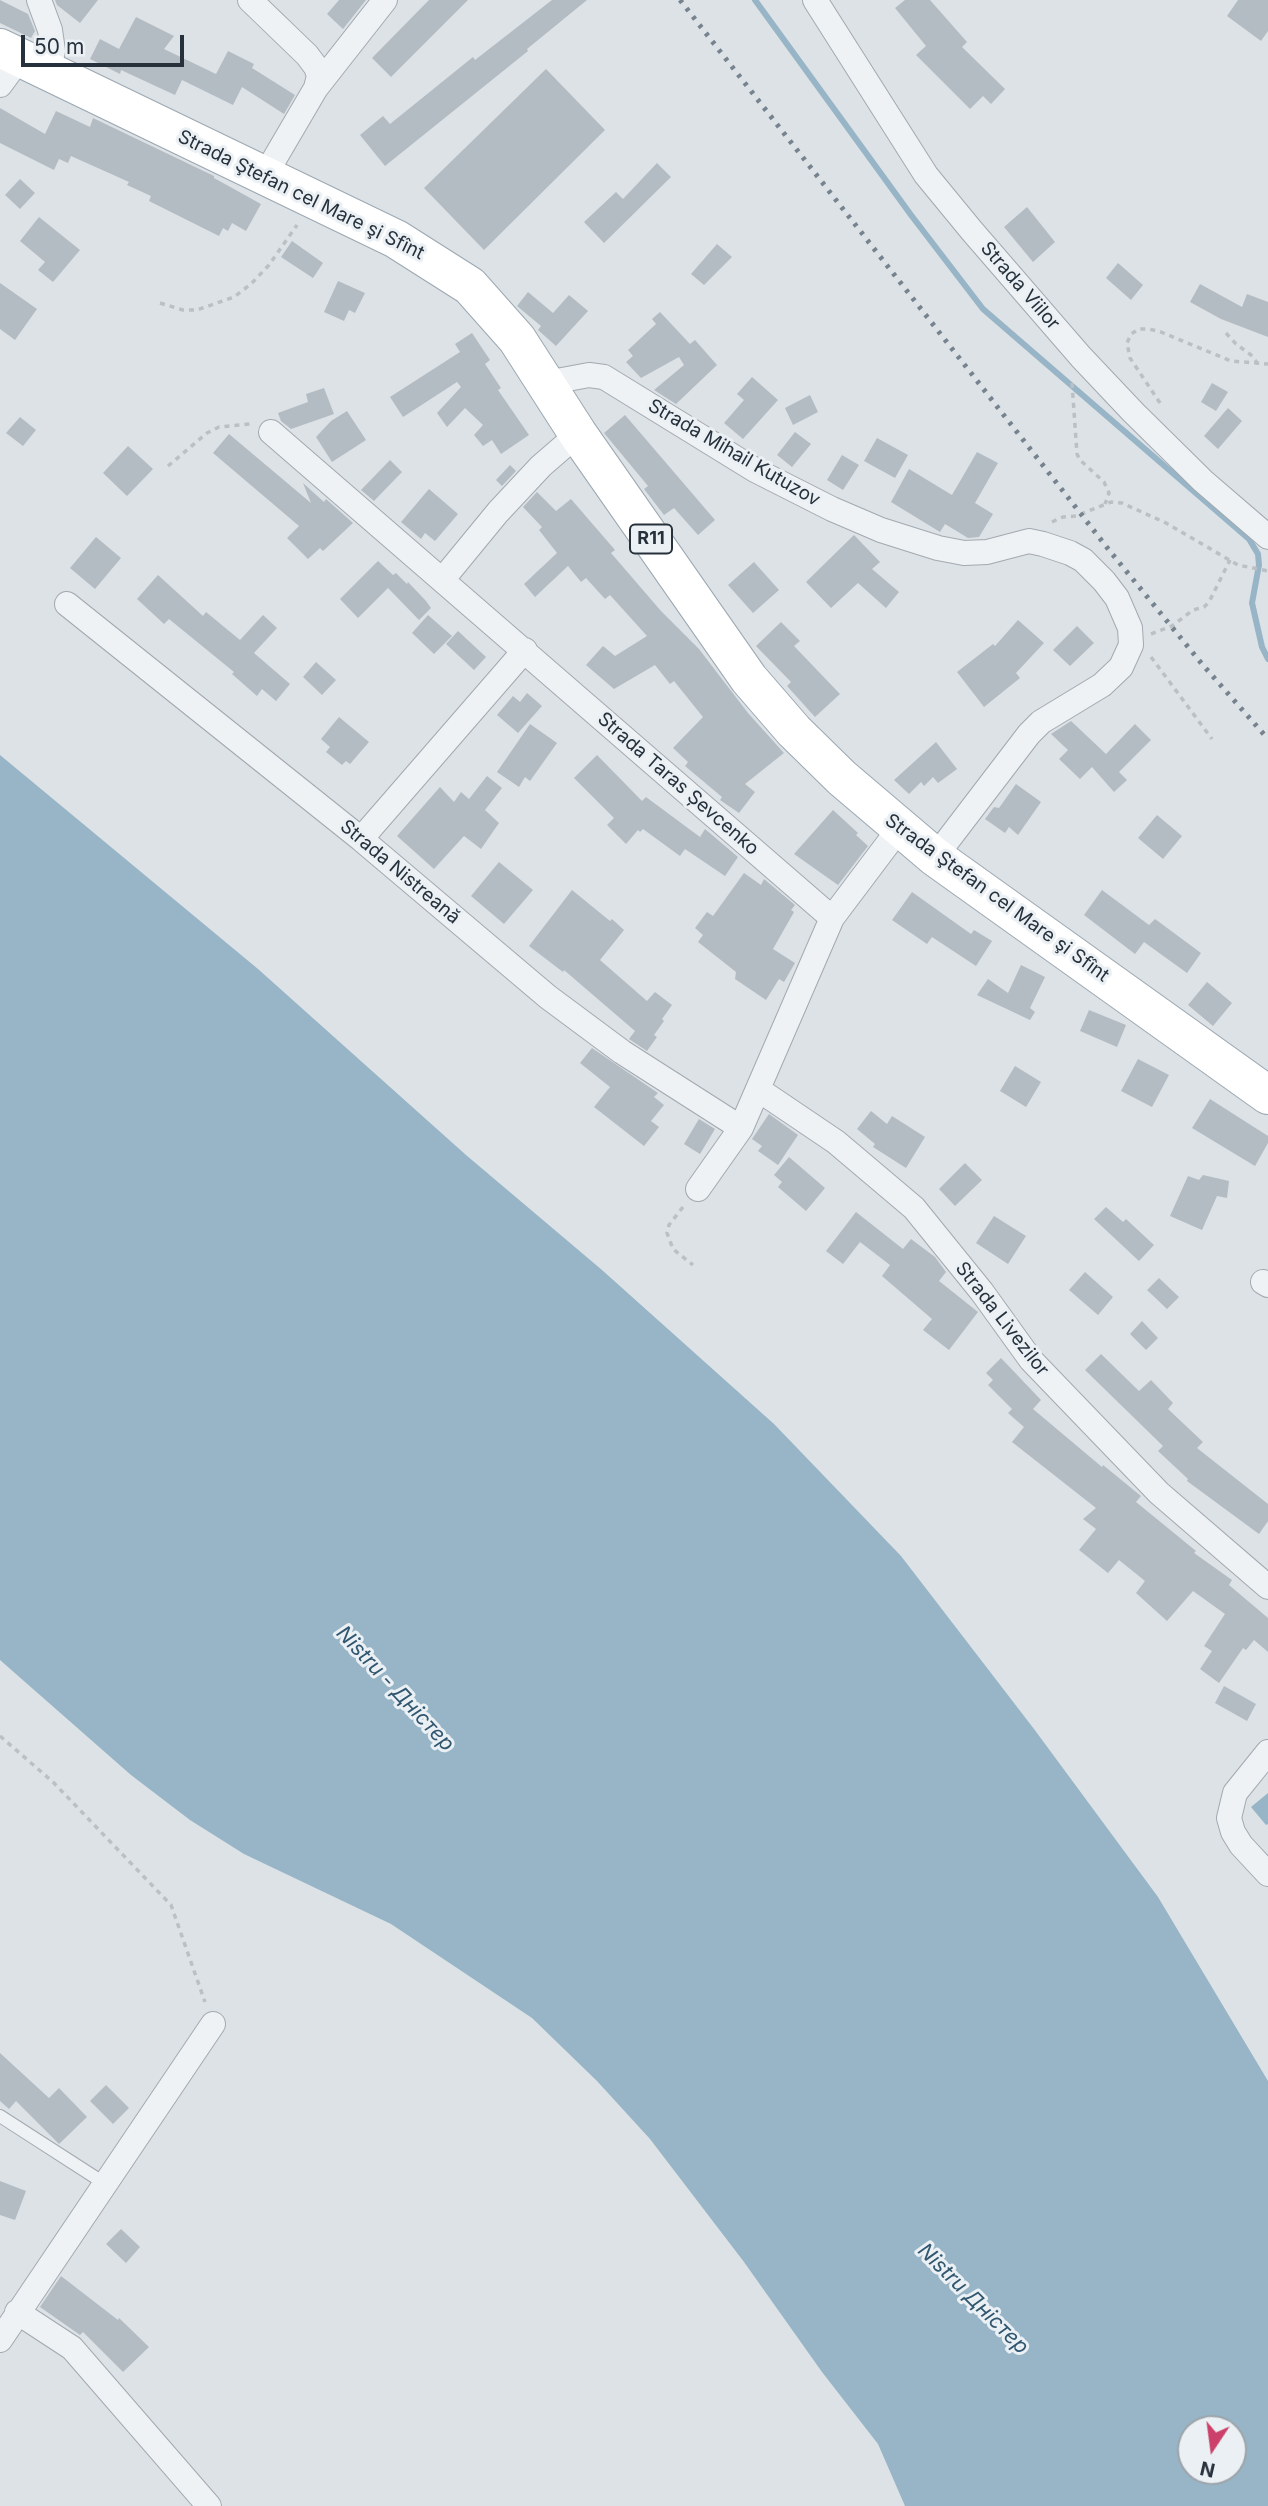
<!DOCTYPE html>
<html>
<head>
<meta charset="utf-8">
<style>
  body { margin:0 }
  #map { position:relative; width:1268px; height:2506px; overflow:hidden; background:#dce2e6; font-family:Inter,sans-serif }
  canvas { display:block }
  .north { position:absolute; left:1177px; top:2415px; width:70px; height:70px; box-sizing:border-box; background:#ebf0f4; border:2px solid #9ca4aa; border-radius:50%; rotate:193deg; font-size:19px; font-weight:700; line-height:28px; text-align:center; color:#26313c }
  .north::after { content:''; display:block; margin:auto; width:24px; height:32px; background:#cb4169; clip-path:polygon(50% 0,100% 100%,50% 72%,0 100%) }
  .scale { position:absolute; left:21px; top:35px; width:163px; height:32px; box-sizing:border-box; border:4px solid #26313c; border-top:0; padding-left:9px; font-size:21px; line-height:24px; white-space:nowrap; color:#26313c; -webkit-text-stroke:5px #ebf0f4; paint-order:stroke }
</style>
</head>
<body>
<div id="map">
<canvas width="1268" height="2506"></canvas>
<div class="north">N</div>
<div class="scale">50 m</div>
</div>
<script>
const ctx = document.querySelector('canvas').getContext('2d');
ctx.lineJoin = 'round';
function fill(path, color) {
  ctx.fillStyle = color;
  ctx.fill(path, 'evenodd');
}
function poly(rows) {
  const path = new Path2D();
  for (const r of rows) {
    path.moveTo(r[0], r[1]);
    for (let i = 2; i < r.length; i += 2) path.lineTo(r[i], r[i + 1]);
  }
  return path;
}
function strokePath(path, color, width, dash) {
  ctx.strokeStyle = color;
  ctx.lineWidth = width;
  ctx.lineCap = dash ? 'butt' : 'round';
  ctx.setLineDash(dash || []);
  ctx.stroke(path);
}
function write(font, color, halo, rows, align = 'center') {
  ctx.font = font + ' Inter,sans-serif';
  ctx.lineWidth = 6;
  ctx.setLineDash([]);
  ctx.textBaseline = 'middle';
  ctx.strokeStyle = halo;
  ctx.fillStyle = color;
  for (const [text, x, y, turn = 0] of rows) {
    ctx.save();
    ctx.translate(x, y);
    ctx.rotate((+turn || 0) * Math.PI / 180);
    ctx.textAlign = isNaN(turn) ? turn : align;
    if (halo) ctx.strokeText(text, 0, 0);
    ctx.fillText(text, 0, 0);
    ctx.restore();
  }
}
fill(poly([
  [0,755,258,969,466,1155,602,1270,774,1424,901,1556,1034,1729,1158,1897,1268,2081,1268,2506,905,2506,878,2444,822,2372,744,2262,650,2139,597,2081,532,2018,391,1924,244,1854,190,1820,131,1775,0,1660],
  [1233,2429,1233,2471,1191,2471,1191,2429],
  [1268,1793,1268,1824,1266,1825,1251,1807]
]), '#97b5c6');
strokePath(poly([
  [755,0,911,215,983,309,1249,539,1258,554,1259,565,1252,603,1262,647,1268,659]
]), '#97b5c6', 6);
fill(poly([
  [0,0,28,14,35,31,31,38,0,23],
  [55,0,98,0,80,23,57,5],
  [339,0,366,0,343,29,327,14],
  [429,0,468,0,391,77,372,58],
  [552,0,587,0,527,49,528,51,385,166,360,135,383,116,390,124,473,57,475,60],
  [905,0,930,0,967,42,962,47,1005,89,991,104,983,96,970,109,916,55,926,46,895,8],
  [1238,0,1268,0,1268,31,1261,41,1227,16],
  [136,17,174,36,164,49,216,74,228,51,254,64,252,68,295,95,284,114,242,87,233,105,182,80,175,95,121,70,120,74,90,59,100,39,119,49],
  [546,69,605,130,484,250,424,188],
  [0,108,45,134,56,111,90,127,93,118,214,176,214,178,261,204,246,231,232,223,228,231,223,228,219,236,149,201,151,196,127,185,129,182,71,156,68,163,59,159,54,170,0,143],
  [657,163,671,177,604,243,584,222,616,192,623,199],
  [20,179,35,193,20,209,5,195],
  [1027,207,1055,242,1033,262,1004,227],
  [39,217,80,250,53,282,38,270,45,262,20,241],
  [292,241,323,263,313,278,281,257],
  [717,244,732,257,704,285,691,274],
  [1118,263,1143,285,1131,300,1106,278],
  [338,281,365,293,355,313,349,310,344,321,324,312],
  [0,283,37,309,15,340,0,329],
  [1200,284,1242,307,1247,294,1268,302,1268,337,1221,319,1190,302],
  [528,292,553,313,569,295,588,311,556,346,538,330,541,326,517,306],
  [660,312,690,344,695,340,717,365,676,404,654,390,684,365,679,357,641,378,626,362,633,356,628,350,656,324,652,319],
  [472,333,490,360,485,364,501,388,498,390,529,435,501,454,492,440,483,446,474,435,483,425,465,408,447,427,437,413,461,387,457,382,403,417,390,397,460,352,455,344],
  [752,377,778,400,743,439,724,423,744,400,737,394],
  [1212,383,1228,392,1216,411,1201,402],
  [324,388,334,414,291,429,281,421,278,413,308,402,306,394],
  [810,395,818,412,793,425,785,408],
  [1228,408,1242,421,1218,449,1204,436],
  [347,411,366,440,332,462,316,437,331,421],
  [625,415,715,520,698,535,674,508,664,515,644,489,648,486,604,433],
  [20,417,36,430,23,446,6,433],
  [795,432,811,444,792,467,777,455],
  [229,434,311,503,303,483,324,502,326,499,353,523,323,551,320,548,308,559,287,538,299,526,213,453],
  [877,438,908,455,895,478,864,461],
  [128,446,153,469,127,496,103,473],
  [977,452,998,463,975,503,993,514,979,537,968,538,945,524,940,532,891,502,909,469,952,495],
  [842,455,859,465,843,490,827,480],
  [390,460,402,472,374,501,361,490],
  [510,465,516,471,502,486,496,480],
  [429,489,458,514,435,541,425,533,421,539,401,522],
  [537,492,556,511,571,499,615,550,611,553,661,611,699,649,748,713,784,753,745,784,755,792,739,813,720,800,722,797,685,766,688,762,673,748,703,717,674,681,670,684,655,665,614,689,586,665,603,646,615,656,647,636,610,595,605,599,586,578,581,582,568,566,535,597,524,584,557,553,539,530,542,527,523,507],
  [854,535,880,562,872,569,899,592,886,608,858,583,831,608,806,582],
  [96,537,121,558,95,589,70,568],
  [378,561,393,575,396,573,407,584,408,582,426,601,431,608,419,620,388,588,358,618,340,599],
  [754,562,779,590,753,613,728,585],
  [158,575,203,616,206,612,240,640,263,615,277,628,254,653,290,684,276,701,262,689,257,696,232,674,234,672,169,619,164,624,137,599],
  [428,615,452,636,434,654,412,633],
  [1018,620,1044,643,1016,673,1020,678,984,707,957,672,993,644,995,646],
  [781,622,800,641,794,646,840,694,815,717,787,686,791,682,756,646],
  [1077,626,1094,643,1070,666,1053,650],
  [458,631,486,657,474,670,446,644],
  [316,662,336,680,322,695,303,677],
  [527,693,542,706,518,733,497,715,513,696,520,702],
  [339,717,369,742,350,764,346,761,342,765,326,752,330,747,321,739],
  [1071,721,1106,754,1135,724,1151,740,1119,772,1127,780,1114,792,1092,767,1080,779,1059,759,1068,750,1051,734],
  [530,724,557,743,530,781,525,777,519,787,497,772],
  [936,742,957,769,938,783,933,777,924,786,921,782,909,794,894,780],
  [597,755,642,801,646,797,700,837,705,829,738,857,725,876,685,849,680,856,643,829,640,832,638,830,626,844,607,825,614,818,574,778],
  [487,776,502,788,485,810,499,823,481,849,464,836,434,869,397,836,440,787,454,802,461,792,469,799],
  [1016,784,1041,802,1018,835,1009,827,1005,833,985,819,994,807,999,808],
  [833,810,858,833,856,835,868,846,838,885,794,854],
  [1157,815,1182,836,1163,859,1138,838],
  [499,862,533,890,504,924,471,896],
  [744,873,761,885,764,879,795,905,791,910,794,912,773,949,795,963,784,982,779,979,766,1000,735,979,736,972,698,942,703,935,695,928,707,912,713,916],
  [572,890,610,921,612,919,624,930,600,960,647,1001,655,992,672,1005,662,1019,664,1021,654,1035,657,1037,647,1051,629,1039,635,1031,564,970,563,972,529,946],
  [1102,890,1149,925,1155,919,1201,953,1187,973,1144,942,1135,954,1084,915],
  [912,892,971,934,974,930,992,941,976,966,932,937,927,944,892,920],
  [1021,965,1045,977,1030,1008,1035,1012,1030,1020,977,995,988,979,1008,993],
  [1207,982,1232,1003,1213,1026,1188,1005],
  [1089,1010,1126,1025,1117,1047,1080,1031],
  [592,1048,658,1093,654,1097,664,1105,651,1121,659,1127,644,1146,594,1107,610,1087,580,1063],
  [1138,1059,1169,1075,1152,1107,1121,1091],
  [1015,1066,1041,1082,1026,1107,1000,1091],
  [1210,1099,1268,1136,1268,1143,1255,1166,1192,1128],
  [871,1111,887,1124,892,1116,925,1137,906,1168,873,1147,875,1144,857,1129],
  [769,1114,798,1135,778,1165,758,1151,762,1146,752,1139],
  [699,1119,715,1129,700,1154,684,1144],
  [789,1157,825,1188,806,1211,778,1187,782,1182,774,1175],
  [965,1163,982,1180,955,1206,939,1189],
  [1203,1175,1229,1181,1227,1198,1217,1196,1202,1230,1170,1216,1188,1176,1199,1180],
  [1106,1207,1123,1222,1126,1219,1154,1245,1139,1261,1094,1219],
  [856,1212,903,1249,911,1239,935,1257,946,1272,939,1281,978,1312,949,1350,923,1330,932,1319,882,1276,890,1265,860,1242,843,1264,826,1251],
  [994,1216,1026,1236,1008,1264,976,1243],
  [1085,1272,1113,1297,1098,1315,1069,1290],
  [1159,1278,1179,1297,1167,1309,1147,1290],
  [1142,1321,1158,1338,1146,1350,1130,1334],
  [1101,1354,1139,1391,1151,1380,1173,1403,1168,1409,1203,1442,1197,1448,1268,1504,1268,1521,1259,1534,1187,1481,1188,1479,1158,1451,1163,1446,1085,1370],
  [1001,1358,1041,1400,1033,1409,1102,1467,1103,1465,1141,1496,1136,1502,1196,1551,1194,1553,1232,1580,1229,1585,1268,1618,1268,1652,1254,1640,1246,1650,1243,1648,1219,1683,1200,1669,1212,1651,1204,1646,1225,1614,1193,1591,1167,1621,1136,1593,1145,1581,1119,1560,1108,1573,1079,1550,1096,1529,1083,1519,1096,1508,1012,1442,1024,1427,1008,1413,1012,1409,988,1385,993,1380,986,1373],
  [1224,1686,1256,1704,1247,1721,1215,1703],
  [0,2053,49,2098,59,2088,87,2117,59,2144,16,2101,9,2109,0,2101],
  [106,2085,129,2108,113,2124,90,2101],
  [0,2181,26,2191,15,2220,0,2215],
  [121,2229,140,2247,126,2263,106,2244],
  [61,2276,118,2320,119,2318,149,2347,123,2372,83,2332,80,2335,40,2307]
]), '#b4bcc3');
const service = poly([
  [0,2116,104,2183]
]);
const minor = poly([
  [39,0,50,30,53,51,48,72],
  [250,0,307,55,316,67,319,76,316,88,265,175],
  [815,0,926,175,972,231,1081,357,1133,412,1203,481,1268,537],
  [0,85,20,58],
  [316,88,385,0],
  [546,383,589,375,604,377,755,470,832,509,881,530,938,548,964,553,987,552,1029,541,1043,544,1070,553,1083,560,1104,581,1117,598,1130,628,1131,645,1121,667,1102,685,1041,722,1029,734,935,857],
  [271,432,832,918],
  [443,579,498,512,541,466,578,434],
  [67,604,361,839,548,997,622,1052,741,1128],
  [361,839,525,650],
  [759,1090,836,1142,914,1208,982,1292,1031,1360,1159,1493,1268,1587],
  [698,1189,741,1128,832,918,899,829],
  [1263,1282,1268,1285],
  [1268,1752,1235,1793,1229,1818,1233,1832,1241,1845,1268,1874],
  [17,2312,72,2348,209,2506],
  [0,2340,213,2024]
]);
const primary = poly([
  [0,48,396,239,470,286,517,339,578,434,749,679,794,731,842,778,935,857,1268,1095]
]);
strokePath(service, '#a2a9b0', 14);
strokePath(minor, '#a2a9b0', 26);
strokePath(primary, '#9ca8b2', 40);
strokePath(poly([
  [160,303,183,310,197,310,234,297,251,284,269,265,297,225],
  [1226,333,1236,344,1251,355,1258,364],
  [1072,383,1077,454,1080,460,1104,482,1109,493,1105,504],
  [1160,403,1130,358,1127,343,1131,334,1139,329,1149,329,1161,332,1231,361,1268,364],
  [168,466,207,433,219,427,250,424],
  [1052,522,1063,517,1076,516,1111,502,1122,503,1166,523,1238,565,1268,571],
  [1151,634,1172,626,1193,610,1204,607,1209,602,1230,560],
  [1151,657,1212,739],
  [683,1207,669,1225,667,1233,673,1249,693,1265],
  [0,1736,53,1782,171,1905,205,2002]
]), '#bbc0c5', 3.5, [5, 5]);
strokePath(service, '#eff2f5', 12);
strokePath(minor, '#eff2f5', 24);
strokePath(primary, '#fff', 38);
strokePath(poly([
  [680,0,1109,550,1202,664,1268,739]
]), '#76838f', 5, [3.5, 7]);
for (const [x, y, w] of [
  [651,539,42]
]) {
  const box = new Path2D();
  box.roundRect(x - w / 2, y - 14.5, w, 29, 5);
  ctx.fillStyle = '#ebf0f4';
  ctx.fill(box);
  strokePath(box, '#26313c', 2);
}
write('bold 18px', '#26313c', null, [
  ["R11",651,539]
]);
write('19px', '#26313c', '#ebf0f4', [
  ["Strada Ştefan cel Mare şi Sfînt",301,195,26],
  ["Strada Viilor",1020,286,49],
  ["Strada Mihail Kutuzov",734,453,30],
  ["Strada Taras Șevcenko",678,784,41],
  ["Strada Nistreană",400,872,40],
  ["Strada Ştefan cel Mare şi Sfînt",997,898,36],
  ["Strada Livezilor",1002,1319,52]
]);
write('italic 21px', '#31566f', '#ebf0f4', [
  ["Nistru - Дністер",395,1689,47],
  ["Nistru Дністер",973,2299,45]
]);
</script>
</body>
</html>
